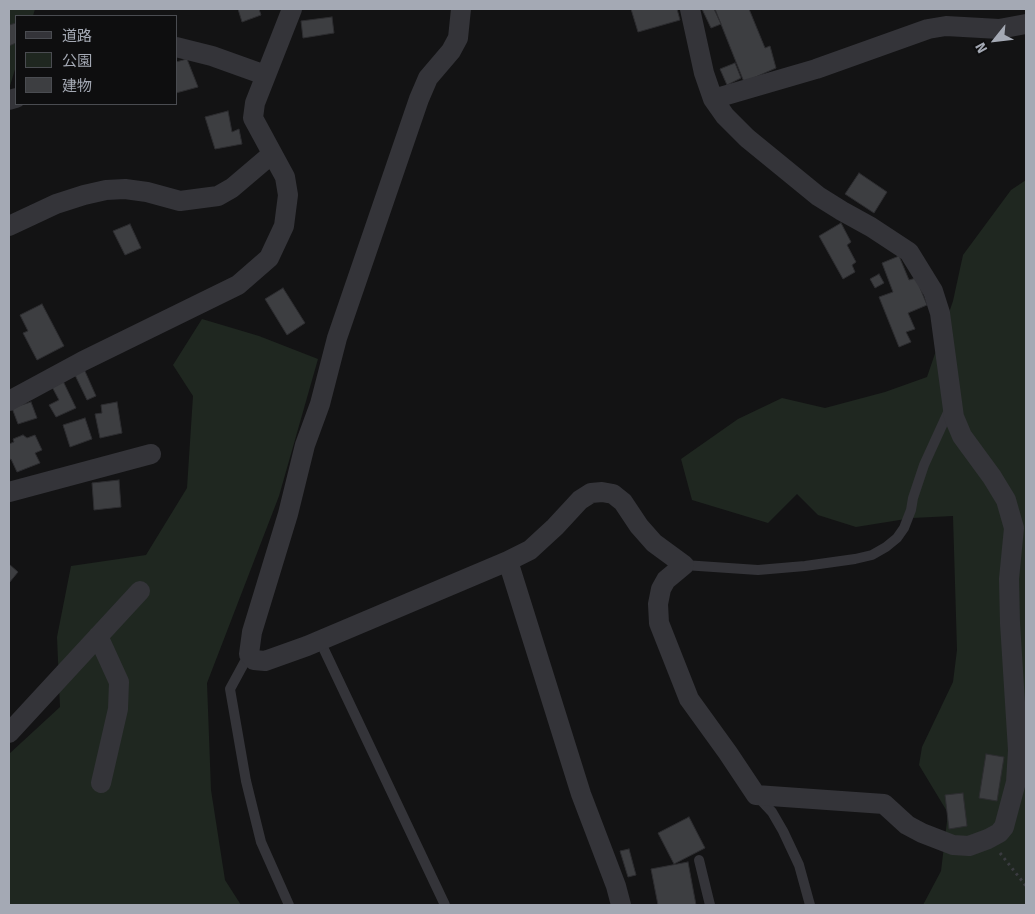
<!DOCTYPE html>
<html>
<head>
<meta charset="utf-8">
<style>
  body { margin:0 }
  #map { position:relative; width:1035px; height:914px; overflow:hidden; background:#131314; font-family:"Fira Sans","Noto Sans JP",sans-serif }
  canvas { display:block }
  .frame { position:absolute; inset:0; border:10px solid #a4a9b4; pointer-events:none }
  .legend { position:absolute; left:15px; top:15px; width:162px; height:90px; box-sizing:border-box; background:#0e0e0f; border:1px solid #4a4c51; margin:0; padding:6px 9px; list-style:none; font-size:15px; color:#a4a9b4 }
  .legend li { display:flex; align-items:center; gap:10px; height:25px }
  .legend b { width:25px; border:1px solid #4a4c51 }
  .north { position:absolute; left:970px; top:15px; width:50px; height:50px; -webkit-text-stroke:4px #0e0e0f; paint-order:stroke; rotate:241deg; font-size:14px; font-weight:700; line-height:20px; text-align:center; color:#a4a9b4 }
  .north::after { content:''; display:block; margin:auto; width:18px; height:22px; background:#a4a9b4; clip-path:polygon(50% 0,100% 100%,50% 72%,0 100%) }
</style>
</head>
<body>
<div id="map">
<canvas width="1035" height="914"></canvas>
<div class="frame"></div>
<ul class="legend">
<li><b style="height:6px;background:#343439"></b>道路</li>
<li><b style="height:14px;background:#1f2720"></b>公園</li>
<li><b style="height:14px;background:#3d3e41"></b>建物</li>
</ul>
<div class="north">N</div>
</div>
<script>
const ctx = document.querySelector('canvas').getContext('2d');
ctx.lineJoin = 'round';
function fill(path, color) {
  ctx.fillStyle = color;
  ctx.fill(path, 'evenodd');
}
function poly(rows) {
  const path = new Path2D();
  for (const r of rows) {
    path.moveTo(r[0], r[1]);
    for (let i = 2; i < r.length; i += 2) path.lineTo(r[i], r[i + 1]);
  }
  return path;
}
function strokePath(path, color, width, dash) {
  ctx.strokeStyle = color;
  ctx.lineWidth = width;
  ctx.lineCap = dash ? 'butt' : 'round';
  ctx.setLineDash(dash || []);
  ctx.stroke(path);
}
fill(poly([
  [9,9,35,9,33,16,16,16,16,66,9,89],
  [1026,180,1026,905,923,905,941,871,948,813,919,765,922,747,953,682,957,650,953,516,912,518,856,527,818,515,797,494,768,523,692,500,681,459,738,419,782,398,825,408,885,392,927,377,953,301,963,255,1011,190],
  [202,319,259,336,318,359,279,496,207,683,211,790,225,880,241,905,9,905,9,754,60,707,57,637,71,566,146,555,187,488,193,396,173,365]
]), '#1f2720');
const building = poly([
  [238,9,259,9,261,15,242,22,238,9],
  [631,9,677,9,680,20,638,32,631,9],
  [702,9,714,9,721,24,711,28,702,9],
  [715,9,749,9,765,48,770,46,776,68,744,82,715,9],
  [332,17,334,33,303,38,301,21,332,17],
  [16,23,16,43,9,46,9,25,16,23],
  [187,59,198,87,176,93,176,62,187,59],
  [735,63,741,78,727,85,720,69,735,63],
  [228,111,232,132,239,129,242,144,215,149,205,117,228,111],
  [859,173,887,192,874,213,845,194,859,173],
  [841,223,851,242,847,245,856,262,852,265,855,272,843,279,819,236,841,223],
  [130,224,141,248,125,255,113,231,130,224],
  [899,256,909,280,916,278,927,305,908,313,915,329,906,332,911,342,899,347,879,297,893,292,882,263,899,256],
  [879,274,884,283,875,288,870,279,879,274],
  [283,288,305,323,287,335,265,299,283,288],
  [42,304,64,346,37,360,23,333,28,331,20,315,42,304],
  [84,369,96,396,87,400,74,373,84,369],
  [62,379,76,408,56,417,49,405,59,400,51,385,62,379],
  [31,402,37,418,18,424,12,408,31,402],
  [117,402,122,433,100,438,95,414,102,413,101,405,117,402],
  [85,418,92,439,70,447,63,425,85,418],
  [23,435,27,438,35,435,42,450,35,453,40,463,17,472,11,459,9,460,9,444,14,442,13,439,23,435],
  [119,480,121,507,94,510,92,483,119,480],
  [9,564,18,572,9,583,9,564],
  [986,754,1004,757,997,801,979,798,986,754],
  [963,793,967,826,949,829,945,795,963,793],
  [689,817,705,848,674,864,658,833,689,817],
  [629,849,636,875,628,877,620,851,629,849],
  [688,862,696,905,658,905,651,869,688,862]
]);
fill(building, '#3d3e41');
strokePath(building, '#2d2d30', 1);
strokePath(poly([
  [1000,853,1026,886]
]), '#3a3b40', 3, [2.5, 4]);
strokePath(poly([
  [684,565,758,570,805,566,855,559,872,555,886,547,897,538,904,528,911,510,913,498,924,465,950,408],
  [320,641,445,905],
  [249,654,230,689,246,781,261,842,289,905],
  [757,796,772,812,783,831,799,865,810,905],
  [699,860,710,905]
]), '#343439', 10);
strokePath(poly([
  [461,9,458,38,451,51,428,78,419,99,337,338,320,404,305,445,288,514,252,632,249,654,254,660,265,661,307,646,508,561,530,550,555,527,580,500,591,493,602,492,613,494,623,502,639,526,654,543,684,565,666,580,661,589,658,604,659,623,689,699,728,753,756,795,884,804,907,825,922,833,953,845,969,846,988,839,999,833,1004,827,1016,782,1018,750,1010,623,1009,579,1014,528,1006,500,992,477,962,436,954,417,940,313,933,291,909,252,871,227,842,211,818,196,747,138,725,116,713,99,704,73,690,9],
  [176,47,212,56,265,75],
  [713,99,816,69,928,29,946,26,999,29,1026,24],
  [9,100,16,98],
  [9,226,56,204,84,195,106,190,125,189,147,192,180,201,218,196,232,188,272,154],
  [9,401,83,361,238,285,269,258,284,226,288,195,285,177,253,118,255,103,292,9],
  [9,492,151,454],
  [508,561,581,794,616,886,621,905],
  [98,636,119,682,118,709,101,783],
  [9,733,140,591]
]), '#343439', 20);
</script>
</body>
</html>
